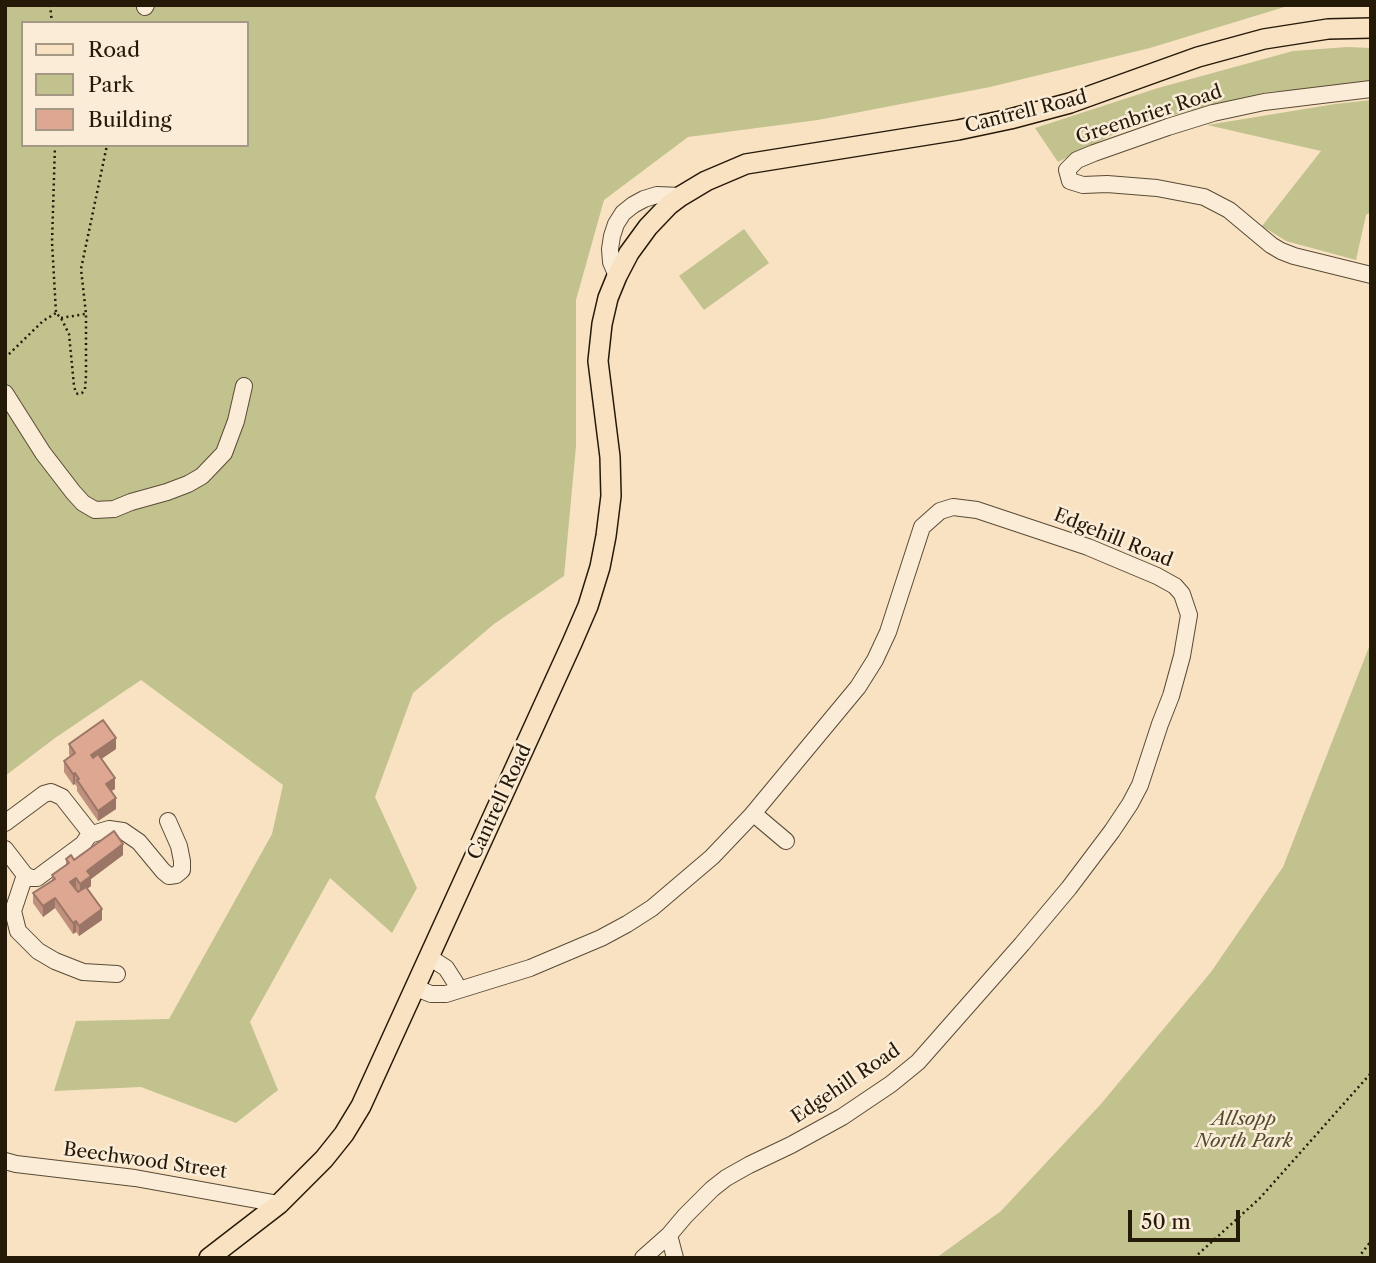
<!DOCTYPE html>
<html>
<head>
<meta charset="utf-8">
<style>
  body { margin:0 }
  #map { position:relative; width:1376px; height:1263px; overflow:hidden; background:#f8e2c2; font-family:"Libre Caslon Text",serif }
  canvas { display:block }
  .frame { position:absolute; inset:0; border:7px solid #251908; pointer-events:none }
  .legend { position:absolute; left:21px; top:21px; width:228px; height:126px; box-sizing:border-box; background:#faecd7; border:2px solid #a59884; margin:0; padding:9px 12px; list-style:none; font-size:21px; color:#251908 }
  .legend li { display:flex; align-items:center; gap:14px; height:35px }
  .legend b { width:35px; border:2px solid #a59884 }
  .scale { position:absolute; left:1128px; top:1210px; width:112px; height:32px; box-sizing:border-box; border:4px solid #251908; border-top:0; padding-left:9px; font-size:21px; line-height:24px; white-space:nowrap; color:#251908; -webkit-text-stroke:5px #faecd7; paint-order:stroke }
</style>
</head>
<body>
<div id="map">
<canvas width="1376" height="1263"></canvas>
<div class="frame"></div>
<ul class="legend">
<li><b style="height:9px;background:#f8e2c2"></b>Road</li>
<li><b style="height:19px;background:#c2c28f"></b>Park</li>
<li><b style="height:19px;background:#dda791"></b>Building</li>
</ul>
<div class="scale">50 m</div>
</div>
<script>
const ctx = document.querySelector('canvas').getContext('2d');
ctx.lineJoin = 'round';
function fill(path, color) {
  ctx.fillStyle = color;
  ctx.fill(path, 'evenodd');
}
function poly(rows) {
  const path = new Path2D();
  for (const r of rows) {
    path.moveTo(r[0], r[1]);
    for (let i = 2; i < r.length; i += 2) path.lineTo(r[i], r[i + 1]);
  }
  return path;
}
function strokePath(path, color, width, dash) {
  ctx.strokeStyle = color;
  ctx.lineWidth = width;
  ctx.lineCap = dash ? 'butt' : 'round';
  ctx.setLineDash(dash || []);
  ctx.stroke(path);
}
function write(font, color, halo, rows, align = 'center') {
  ctx.font = font + ' "Libre Caslon Text",serif';
  ctx.lineWidth = 5;
  ctx.setLineDash([]);
  ctx.textBaseline = 'middle';
  ctx.strokeStyle = halo;
  ctx.fillStyle = color;
  for (const [text, x, y, turn = 0] of rows) {
    ctx.save();
    ctx.translate(x, y);
    ctx.rotate((+turn || 0) * Math.PI / 180);
    ctx.textAlign = isNaN(turn) ? turn : align;
    if (halo) ctx.strokeText(text, 0, 0);
    ctx.fillText(text, 0, 0);
    ctx.restore();
  }
}
fill(poly([
  [5,5,1291,5,1150,48,990,87,818,120,688,137,604,200,576,300,576,446,564,576,494,624,413,693,375,797,417,888,392,933,330,878,250,1022,278,1090,236,1123,141,1087,54,1091,76,1021,169,1019,272,834,283,785,141,680,55,738,5,776],
  [23,23,247,23,247,145,23,145],
  [1347,47,1371,48,1371,84,1267,92,1130,126,1058,162,1035,128,1158,88,1293,51],
  [1371,100,1371,212,1366,215,1356,260,1286,241,1262,226,1321,151,1207,125,1335,104],
  [744,229,769,263,704,310,679,276],
  [1371,642,1371,1258,936,1258,1001,1211,1100,1105,1211,972,1283,867]
]), '#c2c28f');
const minor = poly([
  [145,7,146,5],
  [1371,89,1264,102,1213,113,1168,127,1094,153,1077,160,1067,170,1070,181,1083,185,1107,184,1157,188,1204,197,1229,210,1271,245,1281,251,1294,256,1371,275],
  [617,276,611,262,610,249,612,236,616,224,623,213,633,205,644,199,657,195,681,196],
  [5,393,43,453,73,492,83,503,95,510,114,509,131,502,167,492,188,484,202,476,224,453,236,421,244,386],
  [754,814,786,841],
  [5,823,44,794,51,792,62,797,88,830,89,835,83,844,37,878,31,878,25,875,5,849],
  [89,835,109,829,123,831,139,842,163,871,169,876,176,875,182,870,182,861,179,846,168,821],
  [25,875,13,911,18,931,38,951,55,961,83,972,117,974],
  [429,957,446,968,455,982,457,990],
  [416,988,431,994,446,994,530,968,601,938,627,924,652,908,712,857,751,816,858,687,875,660,888,632,922,527,940,511,953,507,977,510,1088,547,1157,576,1175,586,1182,594,1189,615,1182,656,1171,696,1160,724,1140,785,1130,804,1112,831,1069,888,1022,944,918,1062,891,1084,842,1117,791,1145,749,1165,726,1178,712,1189,685,1216,669,1235,675,1258],
  [5,1161,16,1164,135,1178,279,1204],
  [643,1258,669,1235]
]);
const major = poly([
  [209,1258,279,1204,324,1159,344,1134,361,1106,572,643,588,606,600,567,606,536,611,496,610,457,598,361,602,324,608,298,617,276,629,253,648,227,669,205,681,196,706,181,746,164,958,130,1010,119,1070,103,1198,57,1264,39,1328,29,1371,28]
]);
strokePath(minor, '#5a4b36', 18);
strokePath(major, '#251908', 22);
strokePath(poly([
  [50,5,52,23],
  [55,145,52,242,56,313,61,318,69,334,74,386,76,393,78,394,82,393,85,389,86,376,86,314,81,269,107,145],
  [61,318,85,314],
  [5,358,43,321,56,313],
  [1194,1258,1260,1198,1371,1073],
  [1358,1258,1371,1241]
]), '#251908', 2.5, [2, 3.5]);
strokePath(minor, '#faecd7', 16);
strokePath(major, '#f8e2c2', 19);
fill(poly([
  [69,744,116,749,101,759,115,789,111,791,116,809,98,821,77,791,77,787,75,784,73,785,64,772,64,761,70,756,69,754],
  [123,855,91,879,91,886,87,889,102,920,79,936,76,932,73,934,55,908,43,917,33,903,33,893,52,880,52,875,66,865,66,859,74,860]
]), '#be907d');
fill(poly([
  [116,738,116,749,91,766,91,755],
  [75,773,75,784,73,785,73,774],
  [115,778,115,789,106,794,106,784],
  [116,798,116,809,98,821,98,811],
  [123,844,123,855,91,879,91,886,80,894,80,884,87,871],
  [76,878,76,888,70,882],
  [55,898,55,908,43,917,43,906],
  [102,909,102,920,79,936,79,926],
  [76,921,76,932,73,934,73,923]
]), '#9b7566');
const building = poly([
  [103,720,116,738,91,755,93,758,98,754,115,778,106,784,116,798,98,811,77,780,79,779,75,773,73,774,64,761,75,753,69,744,103,720],
  [114,831,123,844,87,871,91,876,80,884,76,878,70,882,78,892,86,887,102,909,79,926,76,921,73,923,55,898,43,906,33,893,55,879,52,875,69,863,66,859,71,855,74,860,114,831]
]);
fill(building, '#dda791');
strokePath(building, '#9b7566', 2);
write('19px', '#251908', '#faecd7', [
  ["Cantrell Road",1026,112,-14],
  ["Greenbrier Road",1149,115,-18],
  ["Edgehill Road",1113,538,22],
  ["Cantrell Road",500,802,-65],
  ["Edgehill Road",846,1084,-34],
  ["Beechwood Street",145,1161,8]
]);
write('italic 19px', '#544c30', '#faecd7', [
  ["Allsopp",1244,1120],
  ["North Park",1244,1142]
]);
</script>
</body>
</html>
